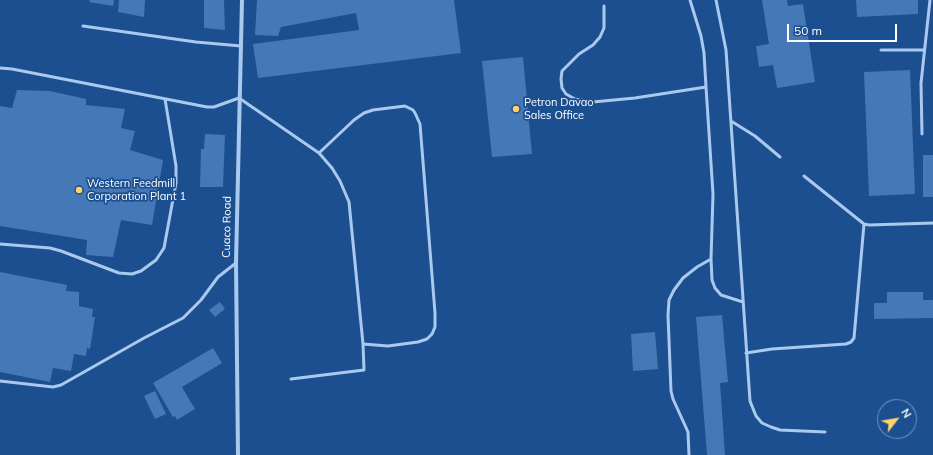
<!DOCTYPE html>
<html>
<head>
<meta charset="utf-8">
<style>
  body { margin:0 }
  #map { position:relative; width:933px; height:455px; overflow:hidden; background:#1b4f8f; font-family:Mulish,sans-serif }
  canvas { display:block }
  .north { position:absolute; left:877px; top:399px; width:40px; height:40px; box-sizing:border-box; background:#1b4f8f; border:1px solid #7695bc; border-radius:50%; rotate:59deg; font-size:11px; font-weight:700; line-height:16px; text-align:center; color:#fff }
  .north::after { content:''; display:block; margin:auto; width:14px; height:18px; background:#ffd166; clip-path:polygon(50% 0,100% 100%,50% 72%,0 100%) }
  .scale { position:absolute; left:787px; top:24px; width:110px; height:18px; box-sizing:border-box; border:2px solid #fff; border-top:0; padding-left:5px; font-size:12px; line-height:14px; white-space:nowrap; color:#fff; -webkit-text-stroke:3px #1b4f8f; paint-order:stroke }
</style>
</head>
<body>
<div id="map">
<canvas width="933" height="455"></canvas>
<div class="north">N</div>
<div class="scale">50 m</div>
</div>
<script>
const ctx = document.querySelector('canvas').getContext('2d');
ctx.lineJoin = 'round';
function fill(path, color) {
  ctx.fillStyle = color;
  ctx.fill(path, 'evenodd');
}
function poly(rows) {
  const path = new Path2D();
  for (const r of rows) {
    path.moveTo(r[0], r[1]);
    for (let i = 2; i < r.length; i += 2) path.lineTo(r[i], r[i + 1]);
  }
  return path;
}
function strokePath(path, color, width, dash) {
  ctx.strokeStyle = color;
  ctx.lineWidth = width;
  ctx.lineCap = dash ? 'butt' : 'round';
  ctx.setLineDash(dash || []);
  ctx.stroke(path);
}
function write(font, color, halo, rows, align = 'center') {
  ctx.font = font + ' Mulish,sans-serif';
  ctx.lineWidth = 3.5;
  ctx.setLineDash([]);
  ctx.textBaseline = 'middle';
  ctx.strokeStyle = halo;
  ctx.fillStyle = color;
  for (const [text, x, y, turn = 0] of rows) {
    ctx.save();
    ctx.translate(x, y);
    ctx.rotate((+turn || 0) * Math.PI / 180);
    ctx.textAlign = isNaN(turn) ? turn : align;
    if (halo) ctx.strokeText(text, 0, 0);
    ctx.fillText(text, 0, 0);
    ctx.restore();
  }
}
fill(poly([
  [90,0,114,0,113,6,89,2],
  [119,0,145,0,144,17,118,12],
  [204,0,224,0,225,30,204,28],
  [257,0,454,0,461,53,258,78,253,44,359,30,356,13,281,27,278,36,255,35],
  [762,0,787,0,788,6,803,4,815,82,777,88,773,65,759,67,756,46,769,44],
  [856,0,918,0,918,14,857,17],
  [523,57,532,154,492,157,482,61],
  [910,70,915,194,869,196,864,72],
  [17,90,50,91,86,99,86,105,125,109,121,128,135,131,130,150,163,160,152,225,121,220,113,257,86,255,87,240,0,226,0,106,12,108],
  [205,134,225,135,223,187,200,187,201,149,204,149],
  [923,155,933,155,933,197,923,197],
  [0,272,67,285,66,291,79,292,79,306,93,309,92,317,95,317,90,349,87,348,86,356,74,354,71,371,53,368,50,382,0,372],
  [887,292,923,292,923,300,933,300,933,318,874,319,874,303,887,303],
  [220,302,225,309,215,317,209,310],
  [722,315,728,382,720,383,725,455,707,455,696,317],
  [655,332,658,369,633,371,631,334],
  [213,348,222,363,182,387,195,409,177,420,175,416,173,417,153,383],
  [155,391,166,414,155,419,144,396]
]), '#4478b7');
strokePath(poly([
  [690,0,701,36,704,53,706,87],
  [716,0,726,50,750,401,756,416,762,423,771,427,780,430,825,432],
  [604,6,604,28,600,37,593,45,579,54,562,71,561,79,562,88,566,94,575,99,593,102,635,98,706,87,713,194,711,259,712,280,715,288,721,295,743,302],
  [83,26,196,42,241,46],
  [881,50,924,50],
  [0,68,12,69,207,107,214,107,239,98,319,153,332,168,340,181,349,202,363,344,388,346,418,342,427,339,432,334,435,327,435,313,420,124,415,113,413,110,405,106,373,110,364,113,354,120,319,153],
  [731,121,755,136,780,157],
  [922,134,921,83,930,0],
  [804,176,864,224,869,225,933,223],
  [0,244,50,248,61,251,119,273,132,274,141,271,156,260,164,248,176,183,176,166,165,99],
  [746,353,772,349,846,344,851,342,854,338,864,224],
  [291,379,364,370,363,344],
  [0,381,53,387,61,385,144,338,183,318,201,300,218,277,236,263],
  [689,455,688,432,673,399,671,391,668,315,669,300,674,290,683,278,697,267,711,259]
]), '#a9c9ee', 3);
strokePath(poly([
  [238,455,236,263,242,0]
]), '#a9c9ee', 4);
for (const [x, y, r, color] of [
  [516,109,4,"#ffd166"],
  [79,190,4,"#ffd166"]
]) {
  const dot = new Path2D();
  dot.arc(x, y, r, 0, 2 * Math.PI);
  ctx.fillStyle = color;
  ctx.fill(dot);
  strokePath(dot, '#1b4f8f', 1.5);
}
write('11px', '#fff', '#1b4f8f', [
  ["Petron Davao",524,103],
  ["Sales Office",524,116],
  ["Western Feedmill",87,184],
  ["Corporation Plant 1",87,197]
], 'left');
write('11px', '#fff', '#1b4f8f', [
  ["Cuaco Road",227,227,-89]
]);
</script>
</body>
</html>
